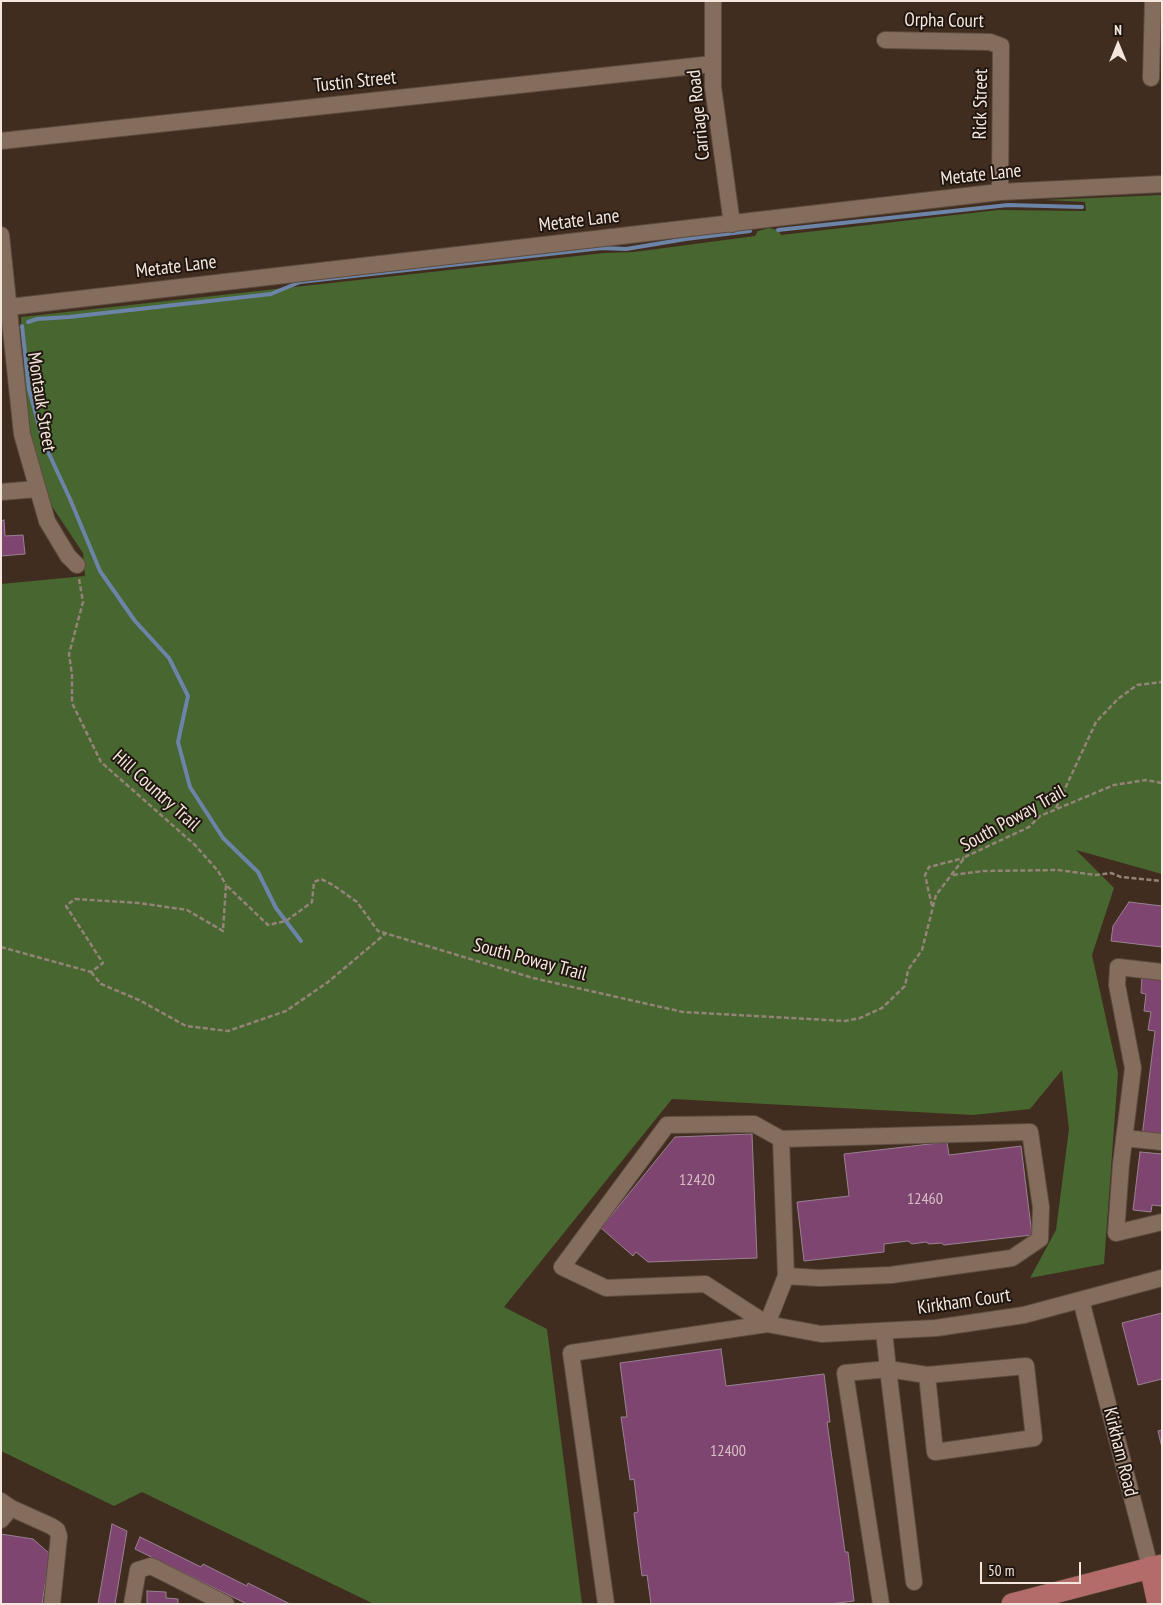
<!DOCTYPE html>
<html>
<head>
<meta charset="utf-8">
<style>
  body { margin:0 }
  #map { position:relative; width:1163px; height:1605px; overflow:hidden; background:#412d1f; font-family:"PT Sans Narrow",sans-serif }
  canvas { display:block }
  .frame { position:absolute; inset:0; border:2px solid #f5e7de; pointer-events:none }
  .north { position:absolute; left:1093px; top:20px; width:50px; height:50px; -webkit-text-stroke:4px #211711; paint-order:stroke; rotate:0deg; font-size:14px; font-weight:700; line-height:20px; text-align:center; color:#f5e7de }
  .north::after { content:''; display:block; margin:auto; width:18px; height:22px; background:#f5e7de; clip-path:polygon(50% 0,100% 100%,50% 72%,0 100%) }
  .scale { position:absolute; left:980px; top:1562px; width:101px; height:22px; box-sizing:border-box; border:2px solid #f5e7de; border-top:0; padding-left:6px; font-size:15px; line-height:18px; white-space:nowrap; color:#f5e7de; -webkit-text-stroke:4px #211711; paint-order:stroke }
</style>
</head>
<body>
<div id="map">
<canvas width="1163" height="1605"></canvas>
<div class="frame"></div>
<div class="north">N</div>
<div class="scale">50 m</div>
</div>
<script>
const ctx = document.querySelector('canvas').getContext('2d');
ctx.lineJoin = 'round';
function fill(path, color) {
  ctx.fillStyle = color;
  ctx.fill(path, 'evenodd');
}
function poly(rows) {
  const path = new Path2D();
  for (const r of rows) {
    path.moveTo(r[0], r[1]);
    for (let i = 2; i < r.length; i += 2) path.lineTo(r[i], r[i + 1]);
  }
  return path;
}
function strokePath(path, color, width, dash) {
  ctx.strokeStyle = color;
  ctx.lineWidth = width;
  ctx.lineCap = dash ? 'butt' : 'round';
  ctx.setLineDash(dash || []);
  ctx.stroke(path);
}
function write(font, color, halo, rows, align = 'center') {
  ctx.font = font + ' "PT Sans Narrow",sans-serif';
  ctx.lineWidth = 4;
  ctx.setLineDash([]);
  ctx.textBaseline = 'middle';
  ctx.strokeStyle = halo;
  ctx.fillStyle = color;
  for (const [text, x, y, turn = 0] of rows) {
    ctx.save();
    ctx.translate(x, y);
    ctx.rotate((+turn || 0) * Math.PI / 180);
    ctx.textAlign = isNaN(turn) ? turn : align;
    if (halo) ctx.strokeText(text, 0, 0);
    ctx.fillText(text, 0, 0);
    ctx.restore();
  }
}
fill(poly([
  [1162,195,1162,874,1076,850,1114,888,1092,955,1118,1073,1104,1264,1030,1278,1056,1230,1069,1129,1062,1070,1030,1109,973,1115,672,1099,504,1307,547,1329,582,1604,374,1604,142,1492,114,1506,1,1451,1,584,85,576,83,553,51,505,34,456,26,397,21,317,604,253,634,252,755,236,758,231,769,228,778,230,781,235,998,210,1086,211,1085,202,1045,200]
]), '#476630');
strokePath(poly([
  [778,230,1008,205,1082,207],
  [28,322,37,319,69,317,271,294,300,282,602,248,626,249,686,239,750,231],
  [22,326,29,389,43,441,70,499,100,571,135,621,169,658,188,696,178,742,190,787,223,838,258,872,276,908,301,941]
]), '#6c84a7', 4);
const building = poly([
  [4,520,5,536,23,535,25,554,1,556,1,521,4,520],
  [1129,902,1162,906,1162,947,1111,941,1113,926,1129,902],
  [1142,977,1162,979,1162,1139,1142,1137,1155,1031,1148,1030,1151,1012,1144,1011,1146,994,1141,993,1142,977],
  [752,1134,757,1258,648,1262,636,1252,633,1256,601,1228,675,1137,752,1134],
  [947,1142,949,1155,1021,1146,1032,1235,944,1245,941,1243,929,1244,926,1242,912,1244,908,1241,884,1244,884,1252,804,1261,797,1202,849,1196,844,1154,947,1142],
  [1140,1152,1162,1154,1162,1206,1152,1205,1151,1212,1133,1210,1140,1152],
  [1162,1313,1162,1379,1138,1385,1122,1323,1162,1313],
  [721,1349,726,1386,824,1374,830,1422,827,1422,845,1552,848,1552,854,1601,830,1604,651,1604,647,1575,642,1576,634,1513,638,1512,634,1479,630,1480,621,1417,627,1417,620,1363,721,1349],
  [1162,1430,1162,1448,1158,1431,1162,1430],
  [112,1524,127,1531,115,1604,98,1604,112,1524],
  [1,1534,33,1539,50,1554,42,1604,1,1604,1,1534],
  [140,1537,201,1567,203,1564,247,1586,248,1583,290,1604,247,1604,135,1549,140,1537],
  [147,1591,166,1592,166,1598,178,1599,178,1604,147,1604,147,1591]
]);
fill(building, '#7e4570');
strokePath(building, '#9a8193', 1);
const minor = poly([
  [713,1,713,87,732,224],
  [885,40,990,42,1001,46,1000,192],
  [1151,78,1153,1],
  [1,141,713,64],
  [1,235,22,434,47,521,68,556,77,565],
  [1,308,1000,192,1162,184],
  [1,492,37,489],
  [1162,972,1118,967,1117,985,1133,1068,1121,1164,1116,1233,1162,1222],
  [1124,1138,1162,1142],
  [1081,1300,1150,1567],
  [767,1324,786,1276,781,1139,1030,1132,1041,1207,1040,1239,1012,1258,891,1275,819,1278,786,1276],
  [767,1324,705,1284,606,1288,562,1267,667,1125,754,1124,781,1139],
  [884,1331,888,1369,927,1375,1026,1366,1034,1438,935,1452,927,1375],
  [1,1501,11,1508,1,1520],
  [11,1508,51,1526,57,1530,59,1536,52,1604],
  [132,1604,138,1570,151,1566,226,1604],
  [606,1604,571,1353,767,1324,821,1334,936,1328,1024,1315,1162,1278],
  [881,1604,845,1373,888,1369,914,1582]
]);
const major = poly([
  [1150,1567,1158,1604],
  [1012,1604,1162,1565]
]);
strokePath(minor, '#5d4c3f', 18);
strokePath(major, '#5d4c3f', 22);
strokePath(poly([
  [79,579,83,602,69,654,72,675,72,703,101,762,195,845,218,871,226,885],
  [1056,808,1096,722,1118,699,1137,685,1162,682],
  [953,875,983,871,1058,870,1096,875,1111,873,1121,877,1162,881],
  [932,906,925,875,929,867,964,858],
  [1,947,91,972,103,963,66,906,75,899,139,903,187,910,223,931,226,885,268,925,286,921,312,902,314,882,321,879,333,885,357,902,378,931,533,978,683,1012,845,1021,860,1018,882,1008,905,986,908,970,922,950,936,895,965,857,1029,827,1040,816,1114,785,1146,780,1162,783],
  [91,972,101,984,139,1000,186,1026,228,1031,286,1011,328,982,385,934]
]), '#948377', 2.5, [5, 2.5]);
strokePath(minor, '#856d5e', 16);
strokePath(major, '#b36c6a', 21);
write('16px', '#d7bec2', null, [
  ["12420",697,1180],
  ["12460",925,1199],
  ["12400",728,1451]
]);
write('19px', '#f5e7de', '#211711', [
  ["Orpha Court",944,21,1],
  ["Tustin Street",355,82,-6],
  ["Rick Street",981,104,-89],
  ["Carriage Road",699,115,-96],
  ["Metate Lane",981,175,-6],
  ["Metate Lane",579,221,-7],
  ["Metate Lane",176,267,-7],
  ["Montauk Street",41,402,81],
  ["Hill Country Trail",156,791,42],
  ["South Poway Trail",1013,819,-29],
  ["South Poway Trail",530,960,15],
  ["Kirkham Court",964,1302,-8],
  ["Kirkham Road",1120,1452,76]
]);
</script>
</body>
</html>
